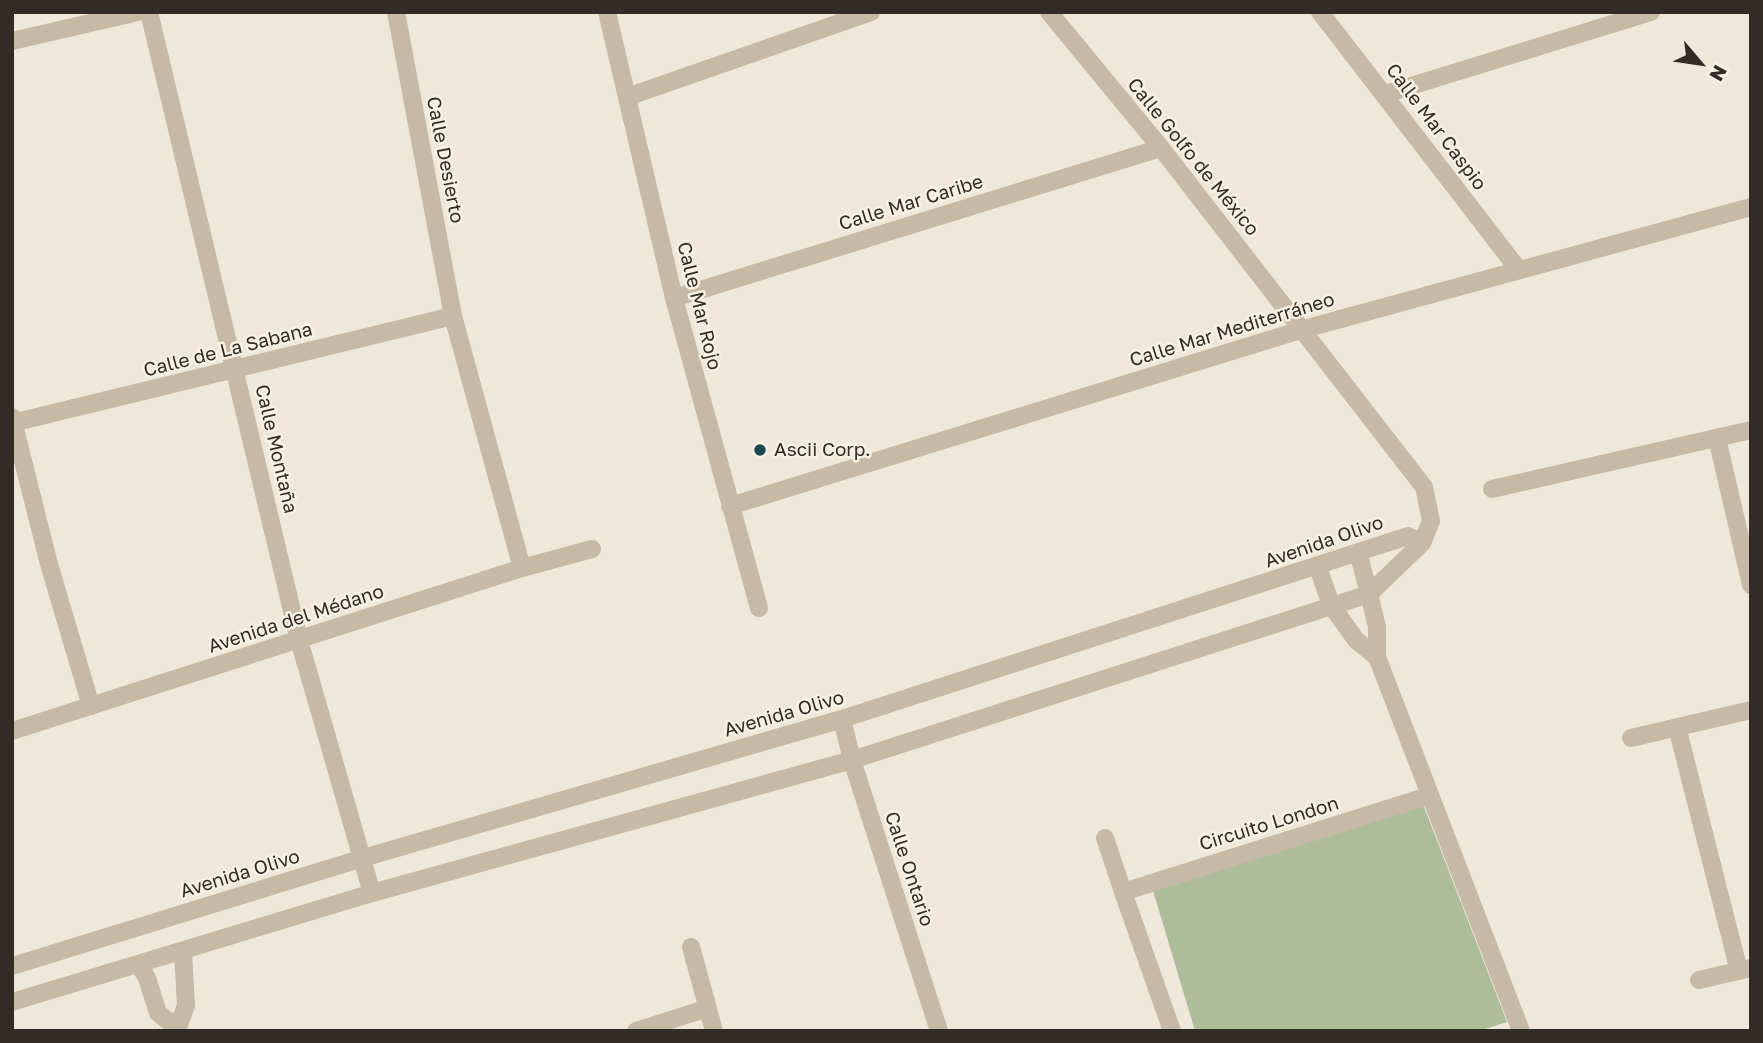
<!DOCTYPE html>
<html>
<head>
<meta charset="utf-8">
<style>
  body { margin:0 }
  #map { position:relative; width:1763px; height:1043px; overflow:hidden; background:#efe7d9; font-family:"Golos Text",sans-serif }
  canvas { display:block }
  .frame { position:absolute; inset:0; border:14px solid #332c26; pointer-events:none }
  .north { position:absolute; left:1665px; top:28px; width:70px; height:70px; -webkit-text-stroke:5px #f7f1e4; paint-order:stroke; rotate:119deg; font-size:19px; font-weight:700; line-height:28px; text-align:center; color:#332c26 }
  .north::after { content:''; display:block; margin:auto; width:24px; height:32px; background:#332c26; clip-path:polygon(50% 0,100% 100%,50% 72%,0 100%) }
</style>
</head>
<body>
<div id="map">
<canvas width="1763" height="1043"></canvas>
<div class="frame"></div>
<div class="north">N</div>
</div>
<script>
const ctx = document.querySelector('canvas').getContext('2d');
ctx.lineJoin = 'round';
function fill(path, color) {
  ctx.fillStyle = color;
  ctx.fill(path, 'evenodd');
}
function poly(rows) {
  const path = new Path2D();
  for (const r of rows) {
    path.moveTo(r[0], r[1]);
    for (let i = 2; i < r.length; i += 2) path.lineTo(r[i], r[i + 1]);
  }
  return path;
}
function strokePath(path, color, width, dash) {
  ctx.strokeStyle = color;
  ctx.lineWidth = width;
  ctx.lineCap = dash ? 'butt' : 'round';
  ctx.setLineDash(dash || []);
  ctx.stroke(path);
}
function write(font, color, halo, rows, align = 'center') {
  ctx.font = font + ' "Golos Text",sans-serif';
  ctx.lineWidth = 5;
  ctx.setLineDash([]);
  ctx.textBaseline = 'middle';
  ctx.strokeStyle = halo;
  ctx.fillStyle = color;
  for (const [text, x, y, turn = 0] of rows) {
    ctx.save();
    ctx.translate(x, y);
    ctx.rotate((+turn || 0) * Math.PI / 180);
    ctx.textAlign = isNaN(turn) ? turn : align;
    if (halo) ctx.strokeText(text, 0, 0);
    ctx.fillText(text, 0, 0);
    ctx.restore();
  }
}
fill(poly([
  [1421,799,1507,1022,1479,1031,1195,1031,1151,884]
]), '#adbd9a');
strokePath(poly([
  [149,12,299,640,372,893],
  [396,12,453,316,522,568],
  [607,12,674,298,759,608],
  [1049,12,1161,148,1424,487,1431,521,1422,543],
  [1320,12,1518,269],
  [1385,94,1651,12],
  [627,97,871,12],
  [674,298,1161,148],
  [12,417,49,564,91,706],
  [12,423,453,316],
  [1717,438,1751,585],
  [1492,489,1751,430],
  [730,506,1304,329,1751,207],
  [1369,594,1377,627,1377,657,1521,1031],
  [1331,605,1356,640,1377,657],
  [1677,727,1739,971],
  [12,731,522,568,592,549],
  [1631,738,1751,710],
  [1105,838,1123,892],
  [691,947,714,1031],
  [139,965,147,978,158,1013,177,1028],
  [1699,980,1751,968],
  [177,1031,186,1005,183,952],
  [636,1031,708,1008],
  [1172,1031,1123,892,1428,796]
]), '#c6b9a6', 18);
strokePath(poly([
  [12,41,138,12],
  [1358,552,1369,594],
  [1318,567,1331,605],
  [842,719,852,760,939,1031],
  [12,966,363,858,842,719,1408,536,1422,543,1369,594,852,760,372,893,12,1002]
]), '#c6b9a6', 18);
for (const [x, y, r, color] of [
  [760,450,7,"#1e4851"]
]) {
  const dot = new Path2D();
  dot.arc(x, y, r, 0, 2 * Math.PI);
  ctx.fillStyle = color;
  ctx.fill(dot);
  strokePath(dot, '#f7f1e4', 2.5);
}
write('19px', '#332c26', '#f7f1e4', [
  ["Calle Mar Caspio",1436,127,53],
  ["Calle Golfo de México",1193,157,51],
  ["Calle Desierto",445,160,79],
  ["Calle Mar Caribe",911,203,-17],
  ["Calle Mar Rojo",699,306,76],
  ["Calle Mar Mediterráneo",1232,330,-17],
  ["Calle de La Sabana",228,350,-14],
  ["Calle Montaña",276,449,77],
  ["Avenida Olivo",1324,542,-19],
  ["Avenida del Médano",296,619,-18],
  ["Avenida Olivo",784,714,-16],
  ["Circuito London",1269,824,-17],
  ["Calle Ontario",909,869,72],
  ["Avenida Olivo",240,874,-17]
]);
write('19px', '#332c26', '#f7f1e4', [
  ["Ascii Corp.",774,450]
], 'left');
</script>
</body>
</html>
